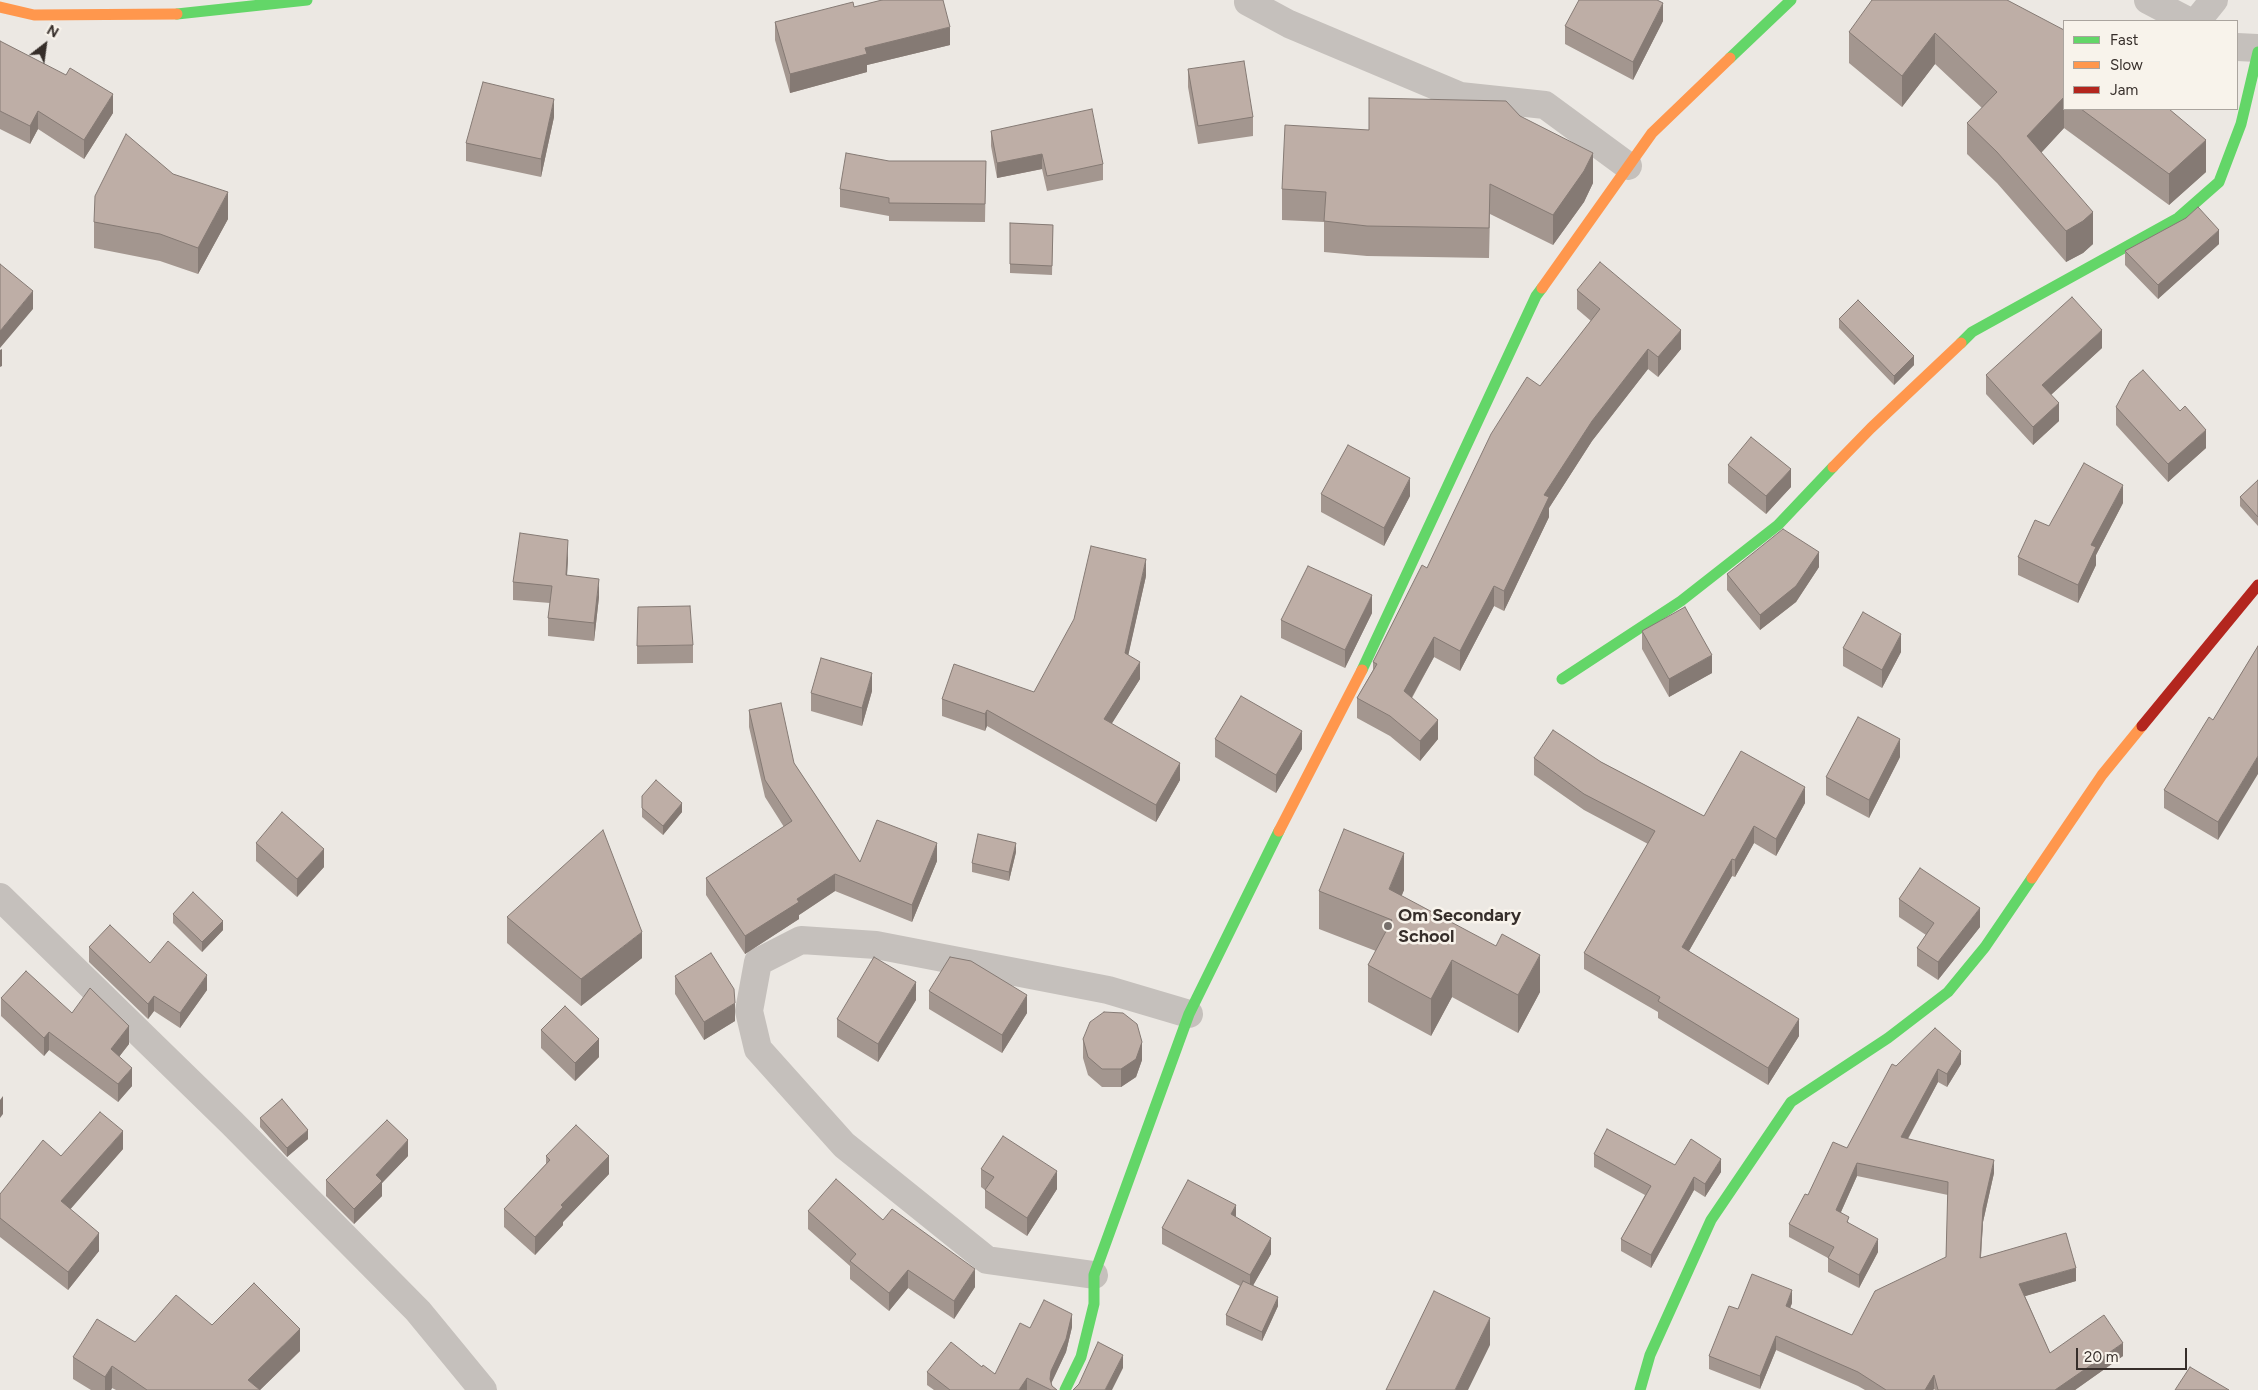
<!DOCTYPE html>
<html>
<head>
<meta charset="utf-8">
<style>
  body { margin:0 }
  #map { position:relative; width:2258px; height:1390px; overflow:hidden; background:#ece8e3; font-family:Figtree,sans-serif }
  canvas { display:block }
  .legend { position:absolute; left:2063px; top:20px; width:175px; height:90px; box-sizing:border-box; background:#f8f3eb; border:1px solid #aaa49e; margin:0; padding:6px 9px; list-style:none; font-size:15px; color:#362e2a }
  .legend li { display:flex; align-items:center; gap:10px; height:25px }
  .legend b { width:25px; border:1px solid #aaa49e }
  .north { position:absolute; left:20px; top:20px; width:50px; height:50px; -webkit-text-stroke:4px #f8f3eb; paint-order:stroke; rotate:30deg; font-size:14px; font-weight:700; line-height:20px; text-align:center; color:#362e2a }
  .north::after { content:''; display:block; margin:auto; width:18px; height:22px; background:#362e2a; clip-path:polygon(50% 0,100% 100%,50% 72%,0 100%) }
  .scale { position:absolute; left:2076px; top:1348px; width:111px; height:22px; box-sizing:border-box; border:2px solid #362e2a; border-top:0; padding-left:6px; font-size:15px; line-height:18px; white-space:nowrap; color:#362e2a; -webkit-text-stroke:4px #f8f3eb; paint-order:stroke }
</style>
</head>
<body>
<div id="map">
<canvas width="2258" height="1390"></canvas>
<ul class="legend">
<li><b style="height:6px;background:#63d668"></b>Fast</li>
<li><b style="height:6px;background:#ff974d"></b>Slow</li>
<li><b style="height:6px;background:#b3261e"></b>Jam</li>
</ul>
<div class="north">N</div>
<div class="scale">20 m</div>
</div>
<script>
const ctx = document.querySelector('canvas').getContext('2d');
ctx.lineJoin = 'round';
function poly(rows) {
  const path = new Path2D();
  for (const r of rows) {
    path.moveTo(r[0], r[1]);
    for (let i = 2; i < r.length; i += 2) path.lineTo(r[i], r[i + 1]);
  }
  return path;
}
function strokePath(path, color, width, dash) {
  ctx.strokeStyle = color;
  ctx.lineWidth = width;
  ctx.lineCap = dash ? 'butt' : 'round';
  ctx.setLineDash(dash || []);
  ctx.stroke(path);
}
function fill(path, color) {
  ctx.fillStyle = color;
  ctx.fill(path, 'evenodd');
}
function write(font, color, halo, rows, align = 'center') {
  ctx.font = font + ' Figtree,sans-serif';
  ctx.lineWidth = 5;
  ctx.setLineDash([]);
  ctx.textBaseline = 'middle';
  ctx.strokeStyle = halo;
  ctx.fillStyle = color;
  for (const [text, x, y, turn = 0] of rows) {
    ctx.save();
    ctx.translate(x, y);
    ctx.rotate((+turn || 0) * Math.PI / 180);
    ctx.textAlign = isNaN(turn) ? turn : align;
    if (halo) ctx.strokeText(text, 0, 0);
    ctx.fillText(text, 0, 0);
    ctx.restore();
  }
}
strokePath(poly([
  [2148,0,2188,21],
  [1248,2,1289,24,1460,96,1545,105,1628,166],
  [2197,21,2214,0],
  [2237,47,2258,48],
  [0,897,232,1123,418,1311,483,1390],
  [1094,1275,987,1260,844,1145,758,1049,749,1011,758,962,801,940,876,945,1108,990,1189,1014]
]), '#c5c0bc', 28);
strokePath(poly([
  [177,14,307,0],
  [1730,58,1791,0],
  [1961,343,1972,332,2178,218,2219,182,2241,124,2258,52],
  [1362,670,1536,296,1542,288],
  [1562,679,1681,601,1778,525,1833,467],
  [1065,1390,1081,1357,1094,1304,1094,1275,1189,1014,1279,831],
  [1640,1390,1650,1355,1711,1220,1791,1102,1888,1038,1948,992,1985,947,2032,878]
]), '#63d668', 11);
strokePath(poly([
  [0,7,34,15,177,14],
  [1542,288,1652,133,1730,58],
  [1833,467,1871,428,1961,343],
  [1279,831,1362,670],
  [2032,878,2102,775,2142,726]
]), '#ff974d', 11);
strokePath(poly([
  [2142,726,2258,585]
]), '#b3261e', 11);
fill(poly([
  [2007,0,2064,109,2169,109,2206,172,2169,205,2064,128,2041,153,2093,244,2083,253,2066,262,1997,183,1967,154,1967,123,1982,108,1935,64,1902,107,1849,63,1849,32],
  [854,7,950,45,867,65,867,72,790,93,775,40,775,22],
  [1663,21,1633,80,1565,44,1565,26],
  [0,41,113,113,84,159,38,129,30,144,0,129],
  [1188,69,1253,117,1253,136,1198,144,1188,87],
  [1520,116,1593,183,1584,202,1553,245,1490,214,1489,258,1367,256,1324,252,1324,222,1282,220,1282,189,1369,130],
  [554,117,541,177,466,161,466,143],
  [991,131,1103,164,1103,180,1047,191,1042,169,997,178,991,146],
  [889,161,986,161,985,222,889,221,889,216,840,207,840,189],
  [2186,218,2219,244,2158,299,2125,265,2125,251],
  [228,219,198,274,160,261,94,248,94,222],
  [1010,223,1053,225,1052,275,1010,273],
  [1577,290,1681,349,1658,377,1648,369,1592,441,1549,508,1549,517,1504,611,1494,606,1460,671,1434,657,1412,698,1438,739,1420,761,1390,736,1357,718,1357,698,1373,670,1373,662,1427,568,1540,386,1591,321,1577,309],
  [1839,319,1914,365,1894,385,1839,328],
  [2102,348,2051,395,2059,421,2033,445,1986,394,1986,375],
  [2116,407,2206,448,2168,482,2116,425],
  [1728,465,1791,487,1766,514,1728,483],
  [2258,480,2258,526,2240,506,2240,497],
  [1321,494,1410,496,1384,546,1321,512],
  [2123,503,2096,555,2096,565,2078,603,2018,575,2018,557,2049,526],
  [568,558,567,575,599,597,594,641,548,636,548,618,550,603,513,600,513,582],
  [1819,567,1796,602,1760,630,1727,590,1727,574],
  [1146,576,1128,655,1140,679,1111,724,1180,780,1156,822,987,726,985,731,942,716,942,699,1034,692],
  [1372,613,1345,668,1281,638,1281,620],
  [1642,631,1712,673,1669,697,1642,649],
  [693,645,693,663,637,664,637,646],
  [2258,646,2218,840,2164,808,2164,790,2213,720],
  [1843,648,1901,652,1882,688,1843,666],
  [872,691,862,726,811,711,811,693],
  [749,710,794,763,860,862,937,861,912,922,835,891,799,915,799,919,745,954,706,895,706,878,784,827,765,797,749,727],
  [1215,739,1302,749,1276,793,1215,757],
  [1900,757,1869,818,1826,795,1826,777],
  [1534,758,1601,762,1704,816,1805,803,1776,856,1754,843,1735,877,1732,876,1689,951,1799,1036,1768,1085,1658,1018,1658,1012,1584,969,1584,953,1648,844,1584,810,1534,775],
  [642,796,682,812,663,835,642,817],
  [256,843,324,867,297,897,256,861],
  [1016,852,1009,881,972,872,972,863],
  [1404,890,1401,896,1540,992,1518,1033,1452,997,1431,1036,1368,1002,1368,965,1376,951,1319,929,1319,891],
  [1899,899,1980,927,1938,980,1917,966,1917,948,1926,935,1899,917],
  [173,914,223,930,202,952,173,923],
  [507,917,642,958,581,1006,507,943],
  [89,947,150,963,207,990,180,1028,154,1011,148,1019,89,962],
  [675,976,735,1021,704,1040,675,994],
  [929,991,1027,1013,1002,1053,929,1009],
  [1,998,72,1013,129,1044,119,1057,132,1086,118,1102,49,1050,44,1056,1,1016],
  [916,1000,878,1062,837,1037,837,1019],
  [541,1030,599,1057,575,1081,541,1048],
  [1083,1039,1142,1060,1136,1077,1121,1087,1102,1087,1088,1075,1083,1058],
  [1961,1064,1947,1087,1938,1082,1908,1139,1994,1173,1983,1222,1981,1257,2076,1281,2025,1296,2050,1353,2123,1356,2075,1390,1935,1390,1934,1389,1933,1390,1865,1390,1858,1386,1776,1350,1760,1389,1709,1369,1709,1356,1738,1309,1792,1303,1790,1308,1852,1335,1946,1257,1948,1195,1857,1176,1841,1212,1849,1223,1878,1252,1859,1288,1828,1272,1828,1258,1789,1237,1789,1224,1808,1195,1847,1148,1896,1066],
  [260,1118,308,1139,287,1157,260,1127],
  [123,1149,70,1209,99,1251,68,1290,0,1237,0,1194,61,1156],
  [1594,1154,1675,1165,1721,1172,1705,1197,1694,1190,1651,1268,1621,1251,1621,1239,1645,1195,1594,1167],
  [408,1156,382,1183,382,1196,354,1224,326,1196,326,1180],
  [546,1156,609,1174,563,1222,563,1225,535,1255,504,1227,504,1209,546,1164],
  [981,1169,1057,1189,1027,1236,985,1208,985,1190,981,1187],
  [808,1211,883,1220,975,1287,954,1319,908,1288,889,1311,850,1279,850,1266,808,1229],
  [1236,1217,1271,1254,1253,1285,1278,1306,1262,1341,1226,1325,1226,1315,1240,1286,1162,1244,1162,1228],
  [212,1325,300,1351,260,1390,116,1390,112,1388,111,1390,91,1390,73,1379,73,1357],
  [1072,1327,1066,1352,1051,1383,1052,1386,1057,1390,934,1390,927,1385,927,1372,982,1367,995,1374,1030,1328]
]), '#a3968f');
fill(poly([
  [1663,3,1663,21,1633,80,1633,62],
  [950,27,950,45,867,65,867,72,790,93,790,74,865,48],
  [1935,33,1935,64,1902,107,1902,76],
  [113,94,113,113,84,159,84,140],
  [2064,97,2064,128,2027,168,2027,136],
  [554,99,554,117,541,177,541,159],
  [38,111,38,129,30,144,30,126],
  [2206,140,2206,172,2169,205,2169,174],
  [1593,153,1593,183,1584,202,1553,245,1553,215],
  [1042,154,1042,169,997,178,997,163],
  [228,192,228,219,198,274,198,248],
  [2093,212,2093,244,2083,253,2066,262,2066,231],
  [2219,230,2219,244,2158,299,2158,285],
  [33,291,33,309,0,348,0,331],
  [1681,330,1681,349,1658,377,1658,357],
  [2102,330,2102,348,2042,403,2042,385],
  [2,349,2,366,0,367,0,350],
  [1648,349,1648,369,1592,441,1549,508,1549,517,1504,611,1504,591,1544,495,1592,421],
  [1914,356,1914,365,1894,385,1894,376],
  [2059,403,2059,421,2033,445,2033,427],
  [2206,430,2206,448,2168,482,2168,464],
  [1791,469,1791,487,1766,514,1766,496],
  [1410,478,1410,496,1384,546,1384,528],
  [2123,485,2123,503,2096,555,2096,565,2078,603,2078,585,2091,545],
  [568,540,568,558,566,593,566,575],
  [1819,552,1819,567,1796,602,1760,630,1760,615],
  [1146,559,1146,576,1125,670,1125,653],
  [599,579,599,597,594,641,594,623],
  [1494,586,1494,606,1460,671,1460,651],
  [1372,595,1372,613,1345,668,1345,650],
  [1901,634,1901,652,1882,688,1882,670],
  [1434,637,1434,657,1404,711,1404,691],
  [1712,655,1712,673,1669,697,1669,679],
  [1140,662,1140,679,1104,736,1104,719],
  [872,673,872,691,862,726,862,708],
  [987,710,987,726,985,731,985,714],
  [1438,720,1438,739,1420,761,1420,741],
  [1302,731,1302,749,1276,793,1276,775],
  [1900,739,1900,757,1869,818,1869,800],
  [2258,756,2258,774,2218,840,2218,822],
  [1180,763,1180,780,1156,822,1156,805],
  [1805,787,1805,803,1776,856,1776,839],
  [682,803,682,812,663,835,663,826],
  [1754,826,1754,843,1735,877,1735,860],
  [937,843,937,861,912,922,912,905],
  [1016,843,1016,852,1009,881,1009,872],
  [324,849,324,867,297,897,297,879],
  [1404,853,1404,890,1392,920,1389,889],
  [1732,859,1732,876,1682,963,1682,947],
  [835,874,835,891,799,915,799,919,745,954,745,936,797,899],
  [1980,908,1980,927,1938,980,1938,962],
  [223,921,223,930,202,952,202,942],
  [642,932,642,958,581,1006,581,979],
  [1540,955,1540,992,1518,1033,1518,995],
  [1452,960,1452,997,1431,1036,1431,999],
  [207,975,207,990,180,1028,180,1013],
  [916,982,916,1000,878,1062,878,1044],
  [1027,995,1027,1013,1002,1053,1002,1035],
  [154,996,154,1011,148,1019,148,1004],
  [735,1003,735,1021,704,1040,704,1022],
  [1799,1019,1799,1036,1768,1085,1768,1068],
  [129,1026,129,1044,111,1067,111,1049],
  [49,1032,49,1050,44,1056,44,1038],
  [599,1039,599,1057,575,1081,575,1063],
  [1142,1042,1142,1060,1136,1077,1121,1087,1121,1069],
  [1961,1051,1961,1064,1947,1087,1947,1074],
  [132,1068,132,1086,118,1102,118,1084],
  [1938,1069,1938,1082,1901,1151,1901,1137],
  [3,1096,3,1114,0,1118,0,1100],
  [308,1130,308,1139,287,1157,287,1148],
  [123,1131,123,1149,61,1220,61,1201],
  [408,1140,408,1156,382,1183,382,1196,354,1224,354,1209,376,1175],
  [609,1156,609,1174,563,1222,563,1225,535,1255,535,1237,561,1205],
  [1721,1159,1721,1172,1705,1197,1705,1184],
  [1994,1160,1994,1173,1983,1222,1980,1271,1983,1208],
  [1857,1163,1857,1176,1836,1223,1836,1210],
  [1057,1171,1057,1189,1027,1236,1027,1218],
  [1694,1177,1694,1190,1651,1268,1651,1255],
  [1236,1205,1236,1221,1231,1214],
  [99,1233,99,1251,68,1290,68,1272],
  [1271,1238,1271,1254,1250,1291,1250,1275],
  [1878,1239,1878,1252,1859,1288,1859,1275],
  [2076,1268,2076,1281,2019,1298,2019,1284],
  [975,1269,975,1287,954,1319,954,1301],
  [908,1270,908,1288,889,1311,889,1293],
  [1792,1290,1792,1303,1786,1319,1786,1306],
  [1278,1297,1278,1306,1262,1341,1262,1332],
  [1072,1314,1072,1327,1066,1352,1051,1384,1050,1390,1050,1379,1051,1371],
  [1490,1318,1490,1345,1468,1390,1455,1390],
  [300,1329,300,1351,260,1390,248,1380],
  [1776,1336,1776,1350,1760,1389,1760,1376],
  [2123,1343,2123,1356,2075,1390,2055,1390],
  [1123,1355,1123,1368,1112,1390,1105,1390],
  [112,1366,112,1388,111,1390,105,1390,105,1377],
  [1934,1375,1934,1389,1933,1390,1925,1390],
  [1027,1378,1027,1390,1019,1390]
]), '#857a74');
const building = poly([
  [882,0,943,0,950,27,865,48,867,54,790,74,775,22,853,2,854,7,882,0],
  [1579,0,1657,0,1663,3,1633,62,1565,26,1579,0],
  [1872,0,2007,0,2064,30,2064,97,2027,136,2093,212,2083,221,2066,231,1997,152,1967,123,1997,92,1935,33,1902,76,1849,32,1872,0],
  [0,41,66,75,70,68,113,94,84,140,38,111,30,126,0,111,0,41],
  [1244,61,1253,117,1198,126,1188,69,1244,61],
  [483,82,554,99,541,159,466,143,483,82],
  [1369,98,1506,101,1520,116,1593,153,1584,171,1553,215,1490,184,1489,228,1367,226,1324,221,1326,192,1282,189,1285,125,1369,130,1369,98],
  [1092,109,1103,164,1047,176,1042,154,997,163,991,131,1092,109],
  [2081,109,2169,109,2206,140,2169,174,2081,109],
  [126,134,173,174,228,192,198,248,160,234,94,222,95,196,126,134],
  [846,153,889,161,986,161,985,204,889,203,889,198,840,189,846,153],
  [2198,207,2219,230,2158,285,2125,251,2186,218,2198,207],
  [1010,223,1053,225,1052,266,1010,264,1010,223],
  [1600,262,1681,330,1658,357,1648,349,1592,421,1544,495,1549,497,1504,591,1494,586,1460,651,1434,637,1404,691,1438,720,1420,741,1390,716,1357,698,1377,664,1373,662,1422,565,1427,568,1491,434,1527,377,1540,386,1600,309,1577,290,1600,262],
  [0,264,33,291,0,331,0,264],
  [2072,297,2102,330,2042,385,2059,403,2033,427,1986,375,2072,297],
  [1858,300,1914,356,1894,376,1839,319,1858,300],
  [2143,370,2180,411,2185,406,2206,430,2168,464,2116,407,2130,381,2143,370],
  [1751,437,1791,469,1766,496,1728,465,1751,437],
  [1348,445,1410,478,1384,528,1321,494,1348,445],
  [2084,463,2123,485,2091,545,2096,547,2078,585,2018,557,2035,520,2049,526,2084,463],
  [2258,480,2258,517,2240,497,2258,480],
  [1783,529,1819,552,1796,586,1760,615,1727,574,1783,529],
  [520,533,568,540,566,575,599,579,594,623,548,618,552,586,513,582,520,533],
  [1091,546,1146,559,1125,653,1140,662,1104,719,1180,763,1156,805,987,710,985,714,942,699,954,664,1034,692,1074,619,1091,546],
  [1308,566,1372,595,1345,650,1281,620,1308,566],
  [690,606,693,645,637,646,638,607,690,606],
  [1685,607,1712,655,1669,679,1642,631,1685,607],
  [1863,612,1901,634,1882,670,1843,648,1863,612],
  [2258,646,2258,756,2218,822,2164,790,2209,717,2213,720,2258,646],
  [821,658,872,673,862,708,811,693,821,658],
  [1241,696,1302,731,1276,775,1215,739,1241,696],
  [781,703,794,763,860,862,877,820,937,843,912,905,835,874,797,899,799,902,745,936,706,878,792,821,765,780,749,710,781,703],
  [1858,717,1900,739,1869,800,1826,777,1858,717],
  [1553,730,1601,762,1704,816,1741,751,1805,787,1776,839,1754,826,1735,860,1732,859,1682,947,1799,1019,1768,1068,1658,1001,1660,997,1584,953,1655,831,1584,794,1534,758,1553,730],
  [656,780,682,803,663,826,642,808,642,796,656,780],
  [282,812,324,849,297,879,256,843,282,812],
  [1344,829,1404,853,1389,889,1496,946,1502,934,1540,955,1518,995,1452,960,1431,999,1368,965,1392,920,1319,891,1344,829],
  [603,830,642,932,581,979,507,917,603,830],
  [978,834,1016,843,1009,872,972,863,978,834],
  [1920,868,1980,908,1938,962,1917,948,1934,923,1899,899,1920,868],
  [193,892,223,921,202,942,173,914,193,892],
  [110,925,150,963,168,941,207,975,180,1013,154,996,148,1004,89,947,110,925],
  [711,953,734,989,735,1003,704,1022,675,976,711,953],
  [874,957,916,982,878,1044,837,1019,874,957],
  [950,957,971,961,1027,995,1002,1035,929,991,950,957],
  [26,971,72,1013,90,988,129,1026,111,1049,132,1068,118,1084,49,1032,44,1038,1,998,26,971],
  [565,1006,599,1039,575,1063,541,1030,565,1006],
  [1104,1012,1123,1013,1137,1024,1142,1042,1136,1059,1121,1069,1102,1069,1088,1057,1083,1039,1090,1022,1104,1012],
  [1935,1028,1961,1051,1947,1074,1938,1069,1901,1137,1994,1160,1983,1208,1980,1258,2066,1233,2076,1268,2019,1284,2050,1353,2104,1315,2123,1343,2055,1390,1938,1390,1934,1375,1925,1390,1886,1390,1858,1372,1776,1336,1760,1376,1709,1356,1729,1306,1738,1309,1752,1274,1792,1290,1786,1306,1852,1335,1875,1291,1946,1257,1948,1182,1857,1163,1836,1210,1849,1217,1847,1222,1878,1239,1859,1275,1828,1258,1834,1247,1789,1224,1805,1194,1808,1195,1833,1142,1847,1148,1892,1064,1896,1066,1935,1028],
  [282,1099,308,1130,287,1148,260,1118,282,1099],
  [100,1112,123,1131,61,1201,99,1233,68,1272,0,1218,0,1194,43,1140,61,1156,100,1112],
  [387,1120,408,1140,376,1175,382,1181,354,1209,326,1180,387,1120],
  [576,1125,609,1156,561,1205,563,1207,535,1237,504,1209,550,1160,546,1156,576,1125],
  [1607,1129,1675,1165,1691,1139,1721,1159,1705,1184,1694,1177,1651,1255,1621,1239,1651,1186,1594,1154,1607,1129],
  [1003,1136,1057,1171,1027,1218,985,1190,994,1177,981,1169,1003,1136],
  [836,1179,883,1220,892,1209,975,1269,954,1301,908,1270,889,1293,850,1261,856,1254,808,1211,836,1179],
  [1188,1180,1236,1205,1231,1214,1271,1238,1250,1275,1162,1228,1188,1180],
  [1243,1281,1278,1297,1262,1332,1226,1315,1243,1281],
  [254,1283,300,1329,248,1380,260,1390,147,1390,112,1366,105,1377,73,1357,97,1319,135,1342,176,1295,212,1325,254,1283],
  [1434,1291,1490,1318,1455,1390,1386,1390,1434,1291],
  [1044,1300,1072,1314,1066,1339,1051,1371,1050,1379,1052,1386,1057,1390,1051,1390,1027,1378,1019,1390,950,1390,927,1372,951,1342,982,1367,983,1365,995,1374,1020,1323,1030,1328,1044,1300],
  [1098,1342,1123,1355,1105,1390,1073,1390,1079,1384,1098,1342],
  [2190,1367,2229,1390,2175,1390,2190,1367]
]);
fill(building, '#beaea6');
strokePath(building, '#857a74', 1);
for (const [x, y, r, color] of [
  [1388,926,5,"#766f6b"]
]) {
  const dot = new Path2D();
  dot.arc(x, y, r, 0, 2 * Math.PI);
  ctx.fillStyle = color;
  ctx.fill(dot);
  strokePath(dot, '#f8f3eb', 2);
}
write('bold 18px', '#362e2a', '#f8f3eb', [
  ["Om Secondary",1398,916],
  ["School",1398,937]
], 'left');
</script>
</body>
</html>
